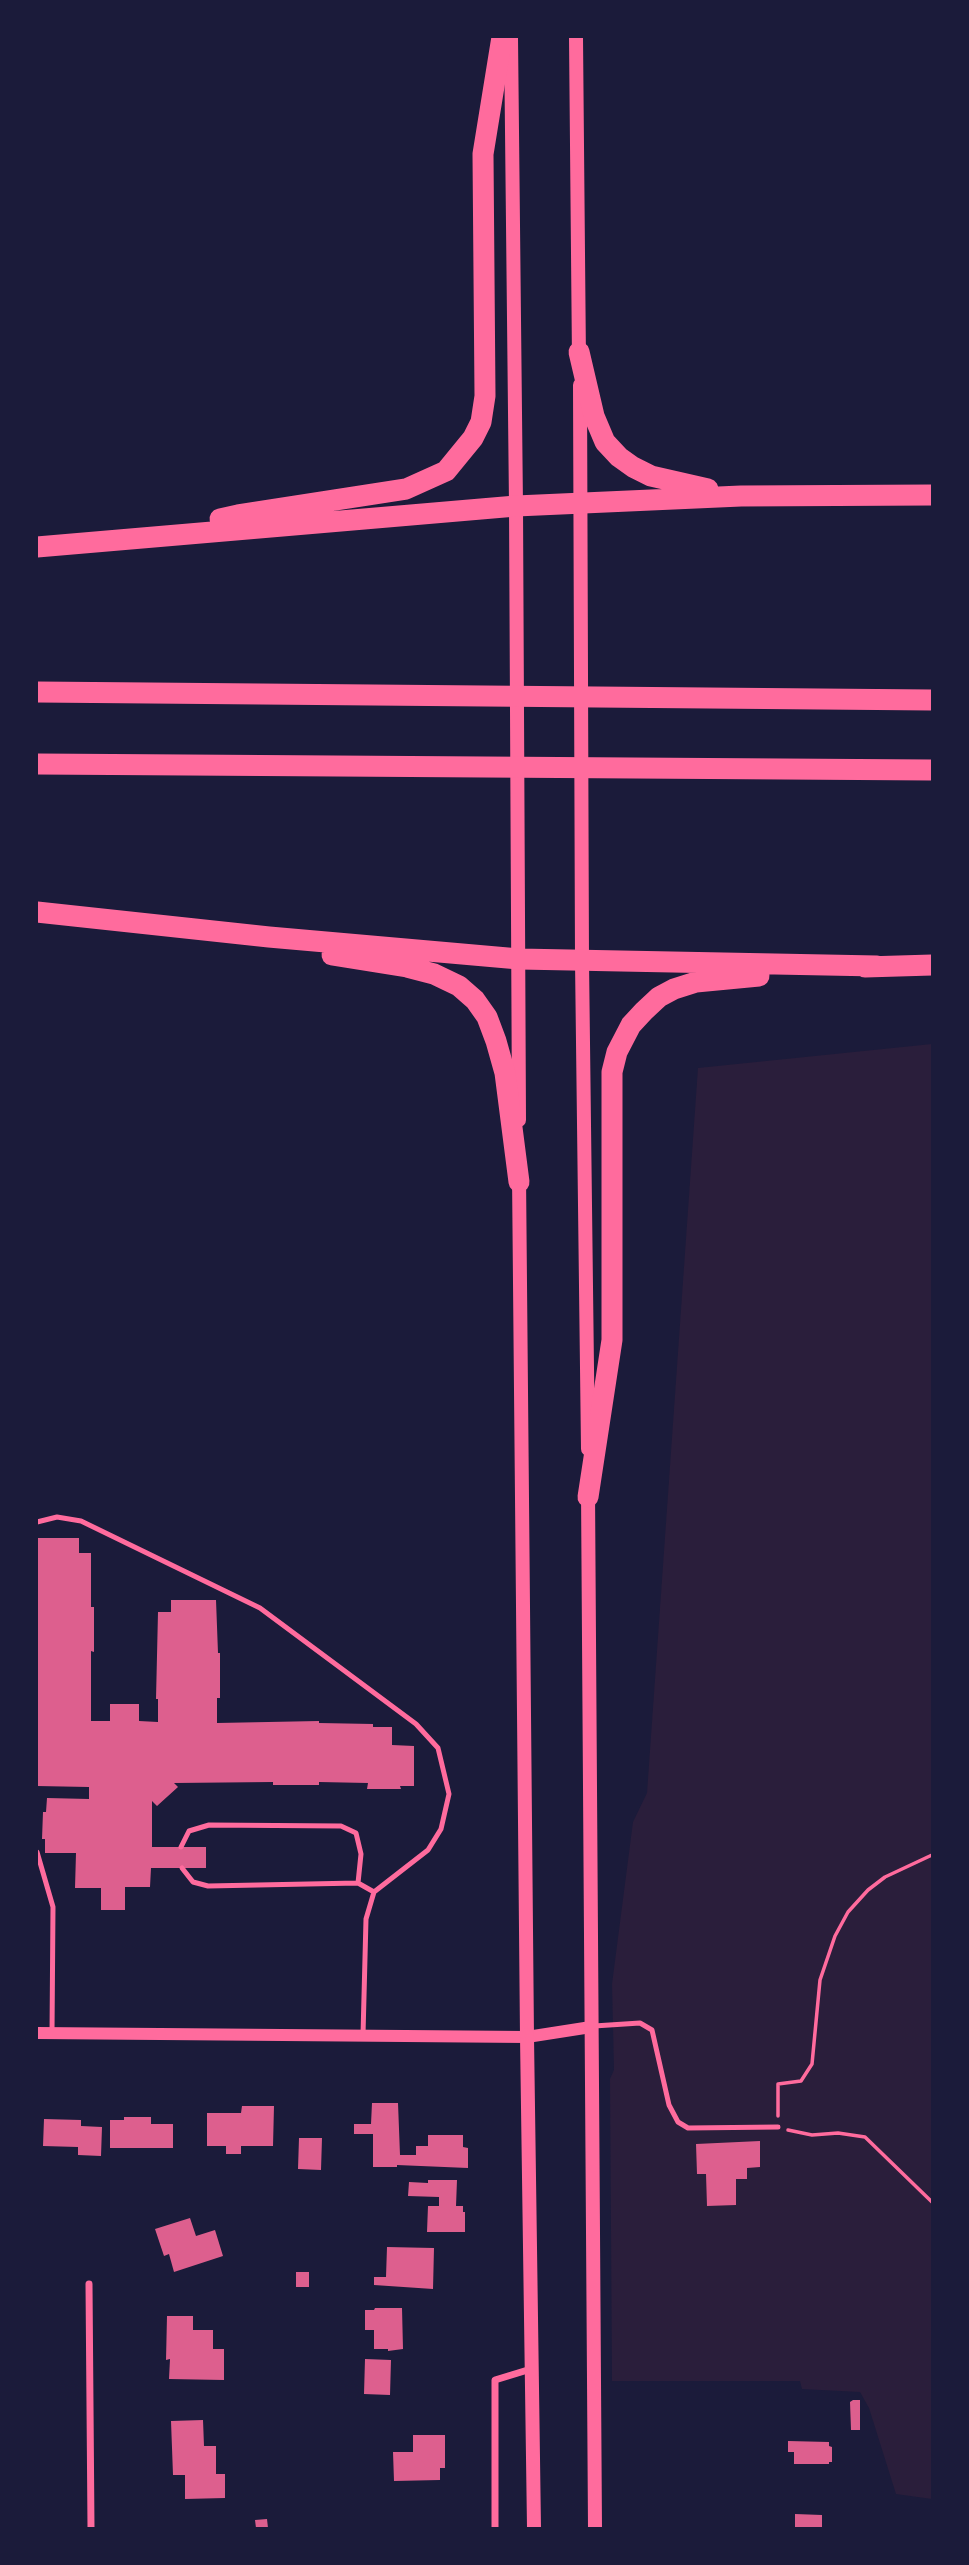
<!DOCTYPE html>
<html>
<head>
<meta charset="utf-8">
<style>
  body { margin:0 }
  #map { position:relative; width:969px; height:2565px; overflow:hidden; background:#1b1b3a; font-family:Bitter,serif }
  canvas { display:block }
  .frame { position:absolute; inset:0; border:38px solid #1b1b3a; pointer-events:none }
</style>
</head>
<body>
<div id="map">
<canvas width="969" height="2565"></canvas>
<div class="frame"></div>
</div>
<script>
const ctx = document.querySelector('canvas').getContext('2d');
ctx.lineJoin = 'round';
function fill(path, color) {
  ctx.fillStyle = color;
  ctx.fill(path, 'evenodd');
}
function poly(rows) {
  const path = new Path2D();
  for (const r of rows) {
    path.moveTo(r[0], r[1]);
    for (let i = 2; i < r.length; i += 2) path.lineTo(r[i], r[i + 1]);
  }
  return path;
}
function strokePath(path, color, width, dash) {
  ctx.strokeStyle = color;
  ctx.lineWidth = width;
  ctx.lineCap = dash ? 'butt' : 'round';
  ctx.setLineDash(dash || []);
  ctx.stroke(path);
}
fill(poly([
  [932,1044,932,2499,896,2494,869,2408,860,2392,802,2389,800,2381,612,2381,610,2079,614,2070,612,1984,633,1822,647,1793,698,1068]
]), '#2a1e3b');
fill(poly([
  [37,1538,79,1538,79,1553,91,1553,91,1607,94,1607,94,1652,91,1651,91,1721,110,1721,110,1704,139,1704,139,1721,158,1722,158,1699,156,1699,158,1612,171,1612,171,1600,216,1600,218,1653,220,1653,220,1698,217,1698,217,1723,319,1721,319,1723,373,1724,373,1727,392,1727,392,1745,414,1746,414,1786,400,1786,401,1789,367,1789,368,1783,319,1782,319,1785,273,1785,273,1782,174,1783,178,1787,157,1806,152,1801,152,1847,206,1847,206,1868,151,1868,150,1887,125,1887,125,1910,101,1910,101,1888,75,1888,76,1853,45,1853,45,1839,42,1839,43,1812,46,1812,47,1798,89,1799,89,1787,37,1786],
  [372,2103,398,2103,400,2155,416,2155,416,2146,428,2146,428,2135,463,2135,463,2147,468,2148,468,2168,397,2165,397,2167,373,2167,373,2134,354,2134,354,2124,371,2124],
  [242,2106,274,2106,273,2146,241,2146,241,2154,226,2154,226,2146,207,2146,207,2113,241,2113],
  [124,2117,151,2117,151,2124,173,2124,173,2148,110,2148,110,2120,124,2120],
  [44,2119,81,2120,81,2126,102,2127,101,2156,78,2155,78,2147,43,2146],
  [299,2138,322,2138,321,2170,298,2169],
  [760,2141,760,2167,747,2168,747,2179,736,2179,736,2205,707,2206,706,2174,697,2174,696,2144],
  [428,2180,457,2180,456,2206,463,2206,463,2212,465,2212,465,2232,427,2232,428,2206,439,2206,439,2197,408,2196,409,2182,428,2183],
  [190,2218,196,2236,215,2230,223,2256,174,2272,169,2254,164,2256,155,2229],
  [387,2247,434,2248,433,2289,374,2285,374,2277,386,2277],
  [296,2272,309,2272,309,2287,296,2287],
  [375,2308,402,2308,403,2349,388,2351,388,2349,374,2349,374,2330,365,2330,365,2310,374,2310],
  [167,2316,193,2316,193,2330,213,2330,213,2349,224,2349,224,2380,169,2379,170,2359,166,2360],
  [365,2359,391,2360,390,2395,364,2394],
  [853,2400,860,2400,860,2430,851,2430,850,2402],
  [203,2420,204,2446,216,2446,216,2474,225,2474,225,2498,185,2499,185,2475,173,2475,171,2421],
  [413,2435,445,2435,445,2468,440,2468,440,2480,394,2481,393,2452,413,2452],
  [788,2441,829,2442,829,2446,832,2447,832,2462,829,2462,829,2464,794,2464,794,2452,788,2452],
  [795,2514,822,2515,822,2528,795,2528],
  [267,2519,268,2528,256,2528,255,2520]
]), '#dd5f8e');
strokePath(poly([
  [778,2116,778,2084,801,2081,812,2064,820,1980,835,1936,848,1912,868,1890,885,1877,932,1855],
  [788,2130,812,2135,838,2133,865,2137,932,2202]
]), '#ff6b9d', 3.5);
strokePath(poly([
  [37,1522,57,1517,81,1521,260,1608,416,1724,438,1748,449,1794,441,1829,428,1850,374,1892,366,1919,363,2035],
  [181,1847,189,1831,209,1825,341,1826,356,1833,361,1854,358,1883],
  [37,1852,53,1907,52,2033],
  [182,1868,193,1882,208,1886,358,1883,374,1892],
  [594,2026,640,2023,652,2030,669,2105,678,2122,688,2128,778,2127]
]), '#ff6b9d', 5);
strokePath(poly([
  [89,2284,91,2528],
  [495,2528,495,2380,531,2369]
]), '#ff6b9d', 7);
strokePath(poly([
  [37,2033,527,2037,591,2027]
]), '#ff6b9d', 12);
strokePath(poly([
  [511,37,516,506,519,1120],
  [576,37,579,361],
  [580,385,582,961,588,1449],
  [519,1175,527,2037,534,2528],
  [588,1491,595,2528]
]), '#ff6b9d', 14);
strokePath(poly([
  [579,352,594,416,605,442,619,457,633,467,651,476,708,489],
  [220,519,238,515,406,489,446,471,473,438,481,422,485,396,483,154,502,37],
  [37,547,516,506,741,496,932,495],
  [37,692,932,700],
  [37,764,932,770],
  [37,912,269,937,519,959,877,966],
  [332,955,407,967,434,974,459,986,475,1000,487,1017,496,1041,505,1073,519,1182],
  [865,967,932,965],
  [588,1497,612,1340,612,1072,617,1052,631,1025,644,1011,659,997,674,989,696,982,759,976]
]), '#ff6b9d', 21);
</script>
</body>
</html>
